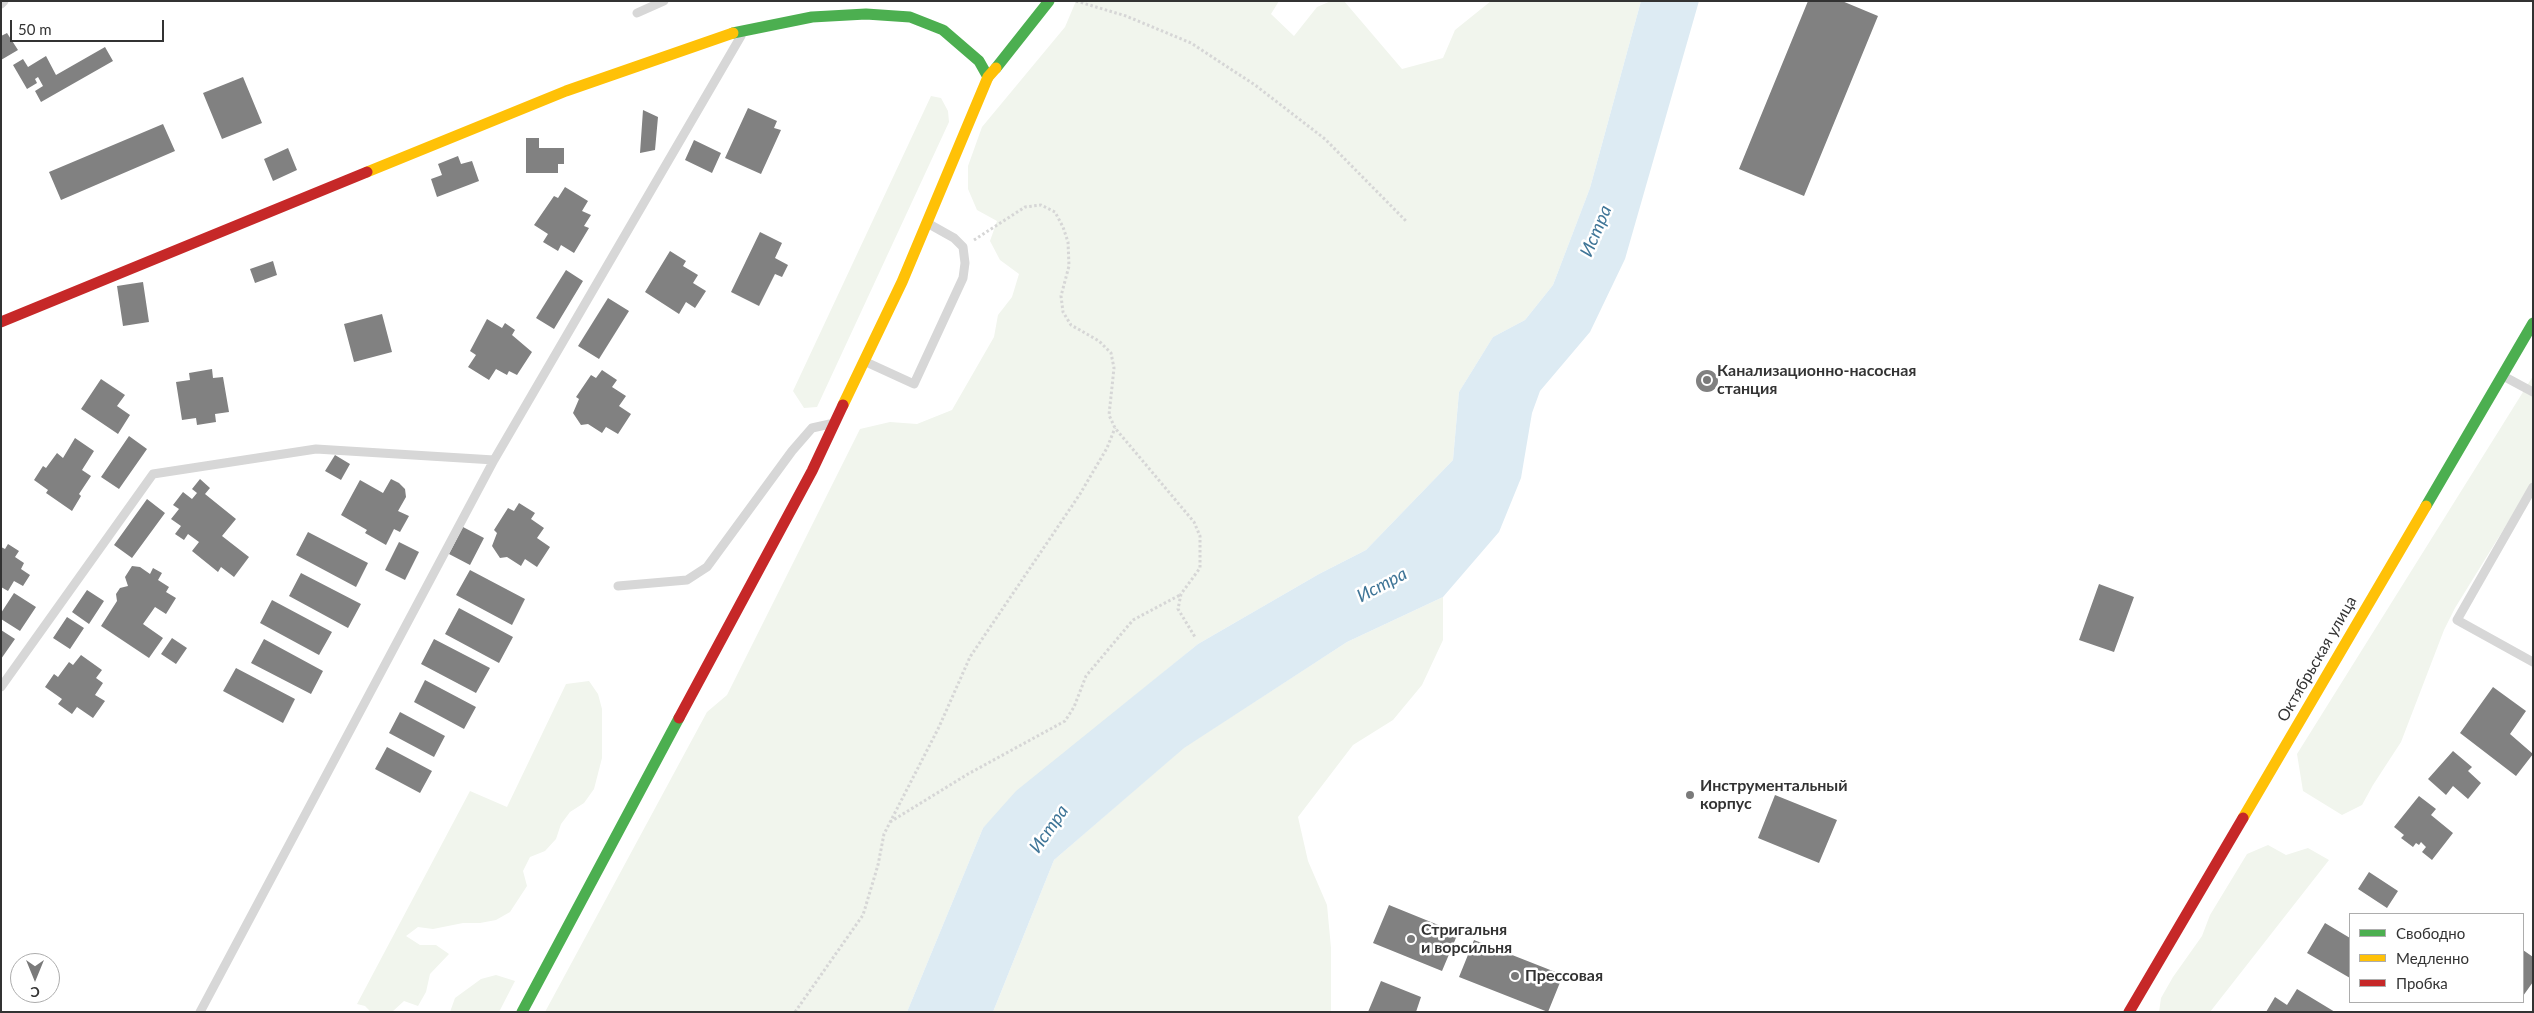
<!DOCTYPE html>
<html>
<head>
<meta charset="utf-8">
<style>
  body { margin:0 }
  #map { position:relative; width:2534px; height:1013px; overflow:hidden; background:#fff; font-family:Lato,sans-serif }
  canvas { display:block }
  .frame { position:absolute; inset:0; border:2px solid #333; pointer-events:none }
  .legend { position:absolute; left:2349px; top:913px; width:175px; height:90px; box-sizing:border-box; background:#fff; border:1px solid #adadad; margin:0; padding:6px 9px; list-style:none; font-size:15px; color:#333 }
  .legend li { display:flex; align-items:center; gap:10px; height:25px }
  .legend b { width:25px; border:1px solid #adadad }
  .north { position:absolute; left:10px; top:953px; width:50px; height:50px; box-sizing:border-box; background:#fff; border:1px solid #adadad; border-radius:50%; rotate:180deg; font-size:14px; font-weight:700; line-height:20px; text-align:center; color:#333 }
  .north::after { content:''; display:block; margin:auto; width:18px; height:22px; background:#7a7a7a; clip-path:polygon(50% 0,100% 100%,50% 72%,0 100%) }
  .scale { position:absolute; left:10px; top:20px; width:154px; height:22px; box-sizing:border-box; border:2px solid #333; border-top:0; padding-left:6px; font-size:15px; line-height:18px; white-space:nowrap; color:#333; -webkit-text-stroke:4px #fff; paint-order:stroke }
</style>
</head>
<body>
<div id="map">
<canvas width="2534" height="1013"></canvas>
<div class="frame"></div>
<ul class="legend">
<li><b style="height:6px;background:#4caf50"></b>Свободно</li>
<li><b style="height:6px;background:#ffc107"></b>Медленно</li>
<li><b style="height:6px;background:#c62828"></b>Пробка</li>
</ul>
<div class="north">С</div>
<div class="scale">50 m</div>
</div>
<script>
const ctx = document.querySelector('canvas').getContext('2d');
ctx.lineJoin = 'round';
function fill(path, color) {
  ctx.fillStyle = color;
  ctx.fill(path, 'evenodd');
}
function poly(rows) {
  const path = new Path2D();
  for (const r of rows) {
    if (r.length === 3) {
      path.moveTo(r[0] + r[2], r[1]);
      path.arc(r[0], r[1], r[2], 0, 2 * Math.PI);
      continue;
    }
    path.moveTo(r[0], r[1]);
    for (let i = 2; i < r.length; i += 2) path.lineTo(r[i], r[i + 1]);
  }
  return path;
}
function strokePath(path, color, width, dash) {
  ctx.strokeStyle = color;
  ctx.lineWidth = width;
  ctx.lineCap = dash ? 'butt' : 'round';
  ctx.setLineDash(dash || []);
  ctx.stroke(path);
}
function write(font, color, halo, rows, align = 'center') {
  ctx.font = font + ' Lato,sans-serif';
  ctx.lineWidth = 5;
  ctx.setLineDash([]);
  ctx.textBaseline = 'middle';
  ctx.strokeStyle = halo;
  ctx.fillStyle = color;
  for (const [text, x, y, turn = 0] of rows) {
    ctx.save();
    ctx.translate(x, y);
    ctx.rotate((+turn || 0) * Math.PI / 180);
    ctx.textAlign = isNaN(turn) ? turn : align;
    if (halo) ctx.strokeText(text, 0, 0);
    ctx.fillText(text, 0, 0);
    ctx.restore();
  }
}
fill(poly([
  [1076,1,1279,1,1271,14,1294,36,1317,7,1331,1,1344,1,1402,69,1443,58,1455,30,1491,1,1641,1,1590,188,1553,285,1525,320,1493,337,1459,392,1453,460,1366,550,1319,574,1198,644,1120,708,983,828,907,1012,545,1012,707,712,727,695,860,429,890,422,917,424,952,410,994,337,998,315,1012,297,1019,274,1000,260,990,241,997,221,977,210,968,189,968,166,982,127,1065,27],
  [931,96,941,98,948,111,949,122,817,407,804,408,793,391],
  [2533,376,2533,488,2518,506,2455,608,2444,630,2401,742,2373,785,2362,805,2342,815,2303,791,2297,754],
  [1443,597,1443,640,1422,685,1393,720,1353,745,1298,817,1308,861,1327,905,1331,948,1331,1012,993,1012,1054,860,1183,748,1347,642],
  [589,681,598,694,602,709,602,758,594,789,584,803,570,812,561,824,556,839,545,851,530,857,523,871,527,886,510,912,496,920,480,923,463,923,433,929,418,927,406,936,420,945,436,945,449,954,430,974,426,992,418,1006,404,1001,392,1012,371,1012,365,1006,357,1004,470,791,507,807,566,684],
  [2268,845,2286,855,2308,848,2329,860,2210,1012,2159,1012,2161,998,2173,977,2202,936,2210,915,2247,854],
  [496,975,515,981,499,1012,450,1012,455,998,481,979]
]), '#f1f5ed');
fill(poly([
  [1641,1,1699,1,1625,259,1590,332,1540,391,1532,413,1521,478,1499,532,1443,597,1347,642,1184,748,1054,860,993,1012,907,1012,983,828,1016,791,1198,644,1319,574,1366,550,1453,460,1459,392,1493,337,1525,320,1553,285,1590,188]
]), '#ddebf3');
fill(poly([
  [1808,1,1842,1,1878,16,1804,196,1739,169],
  [7,33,18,50,1,60,1,36],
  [105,47,113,61,41,102,35,91,43,86,38,77,35,79,37,83,27,89,13,65,23,59,28,67,46,56,56,75],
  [243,77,262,123,222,139,203,93],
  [748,108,777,121,774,128,781,130,761,174,725,158],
  [643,110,658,117,655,150,640,153],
  [163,124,175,151,61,200,49,172],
  [526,138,539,138,539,148,564,148,564,164,558,164,558,173,526,173],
  [694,140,721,153,712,173,685,160],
  [288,148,297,170,273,181,264,159],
  [458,156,461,164,472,161,479,181,437,197,431,179,442,175,438,164],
  [565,187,588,201,582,211,591,215,584,226,589,228,574,253,561,245,558,251,543,242,548,234,534,225,554,196,558,198],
  [760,232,782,243,775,258,788,265,782,277,775,274,759,306,731,292],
  [670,251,686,261,683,266,698,275,693,283,706,291,695,308,686,302,679,314,645,292],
  [273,261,277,275,255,283,250,269],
  [566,270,583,281,554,329,536,318],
  [143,282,149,322,123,326,117,286],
  [608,298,629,311,599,359,578,346],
  [382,314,392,352,354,362,344,324],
  [487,319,502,328,505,323,515,330,512,335,532,352,517,375,509,371,507,375,496,369,489,380,468,367,476,355,470,351],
  [212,369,213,378,223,377,229,412,215,414,216,422,197,425,196,418,182,420,176,382,190,380,189,373],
  [602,370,617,380,612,387,626,396,619,406,631,414,618,434,606,427,602,433,588,424,581,425,573,413,579,399,576,397,591,375,596,378],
  [1707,381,11],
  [101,379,125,395,117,406,130,415,118,434,81,409],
  [129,436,147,449,119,489,101,477],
  [75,438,94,451,82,470,91,476,79,494,81,496,72,511,46,493,48,490,34,480,43,466,46,468,57,453,63,458],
  [335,455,350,464,341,480,325,471],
  [200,479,210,488,205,494,236,519,222,536,249,557,234,577,221,567,218,572,192,551,199,542,188,534,184,540,175,534,181,526,171,519,179,509,173,505,183,492,192,499,197,493,192,489],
  [391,479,399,483,405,489,406,497,398,511,409,516,400,532,394,529,386,545,365,533,367,530,341,515,360,480,383,493],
  [147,499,165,513,132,558,114,545],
  [519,503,535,513,531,519,544,528,537,538,550,547,537,567,525,559,521,566,507,557,500,558,492,546,497,533,494,530,508,508,514,511],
  [463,527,484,538,470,565,449,554],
  [308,532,368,563,356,587,296,555],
  [399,542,419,552,405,580,385,570],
  [8,544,19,551,15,557,24,563,21,569,30,575,23,586,14,581,8,591,1,587,1,547,5,549],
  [132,566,140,567,150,574,153,568,162,573,158,580,169,587,166,592,176,598,166,614,155,607,143,624,163,638,149,658,101,626,117,601,116,594,120,588,128,586,125,577],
  [470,570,525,599,512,625,456,595],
  [301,573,361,604,348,628,289,596],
  [2099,584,2134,597,2114,652,2079,640],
  [87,590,104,601,89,624,72,612],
  [14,593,36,607,20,631,1,619,1,613],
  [272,600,332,632,319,655,260,623],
  [459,608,513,637,499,663,445,634],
  [67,617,84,628,70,649,53,638],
  [1,630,15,639,1,659],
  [172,638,187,648,176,664,161,654],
  [264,639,323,671,311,694,251,663],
  [434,639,490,668,476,693,421,664],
  [81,655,102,670,96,678,103,683,95,695,105,701,93,718,77,707,72,714,58,704,62,699,45,687,54,674,58,677,69,662,73,665],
  [236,668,295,699,283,723,223,691],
  [425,680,476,707,464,729,414,702],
  [2493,687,2526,711,2510,734,2533,754,2516,776,2460,733],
  [400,712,445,736,434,757,389,733],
  [387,747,432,771,420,793,375,769],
  [2453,751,2472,767,2468,771,2481,783,2468,799,2453,786,2446,795,2428,779],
  [1775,795,1837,820,1819,863,1758,838],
  [2419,796,2436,809,2431,815,2453,833,2432,860,2422,852,2426,847,2421,842,2419,845,2416,843,2413,847,2401,838,2404,835,2394,827],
  [2369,872,2398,891,2387,908,2358,889],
  [1389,905,1458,933,1442,971,1373,943],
  [2325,923,2350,938,2350,978,2307,953],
  [1474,940,1563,975,1548,1012,1459,977],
  [2523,950,2533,957,2533,982,2523,996],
  [1381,981,1421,997,1416,1012,1368,1012],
  [2297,989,2335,1012,2266,1012,2275,997,2287,1005]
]), '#818181');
strokePath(poly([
  [1076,1,1126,16,1191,43,1255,85,1325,139,1406,221],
  [974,240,1025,207,1041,205,1055,212,1063,227,1068,242,1069,266,1061,296,1063,312,1071,325,1099,341,1111,353,1114,368,1109,415,1115,428,1194,522,1200,536,1200,568,1181,594,1178,609,1195,637],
  [890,822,968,774,1065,721,1074,707,1086,676,1133,620,1180,595],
  [795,1012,863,915,878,865,884,834,939,727,970,657,1080,494,1107,448,1115,428]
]), '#d6d6d6', 3, [2.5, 2.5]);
strokePath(poly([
  [1,4,4,1],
  [637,13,664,1],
  [866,362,914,384,963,278,965,263,963,247,954,238,929,224],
  [2505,377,2533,392],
  [2533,487,2457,620,2533,662],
  [618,586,687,580,707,567,792,451,812,428,830,424],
  [1,687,153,474,316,449,494,460],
  [200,1012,494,460,741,36]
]), '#d7d7d7', 9);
strokePath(poly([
  [733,33,812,17,866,14,910,17,943,30,979,61,988,77],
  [996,68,1049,1],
  [2426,506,2533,323],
  [522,1012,679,718]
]), '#4caf50', 11);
strokePath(poly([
  [367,172,566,91,733,33],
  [843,405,902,282,988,77,996,68],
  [2243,818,2426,506]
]), '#ffc107', 11);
strokePath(poly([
  [1,322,367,172],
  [679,718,812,471,843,405],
  [2129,1012,2243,818]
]), '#c62828', 11);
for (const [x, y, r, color] of [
  [1707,380,5,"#7a7a7a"],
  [1690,795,5,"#7a7a7a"],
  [1411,939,5,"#7a7a7a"],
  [1515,976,5,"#7a7a7a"]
]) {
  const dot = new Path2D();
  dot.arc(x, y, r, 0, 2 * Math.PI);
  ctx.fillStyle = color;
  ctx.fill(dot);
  strokePath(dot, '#fff', 2);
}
write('bold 16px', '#333', '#fff', [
  ["Канализационно-насосная",1717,371],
  ["станция",1717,389],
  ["Инструментальный",1700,786],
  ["корпус",1700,804],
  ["Стригальня",1421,930],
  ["и ворсильня",1421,948],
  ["Прессовая",1525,976]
], 'left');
write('16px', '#333', '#fff', [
  ["Октябрьская улица",2317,659,-60]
]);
write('italic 18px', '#3f7597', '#fff', [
  ["Истра",1596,231,-67],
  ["Истра",1382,585,-28],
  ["Истра",1049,829,-55]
]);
</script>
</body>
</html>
